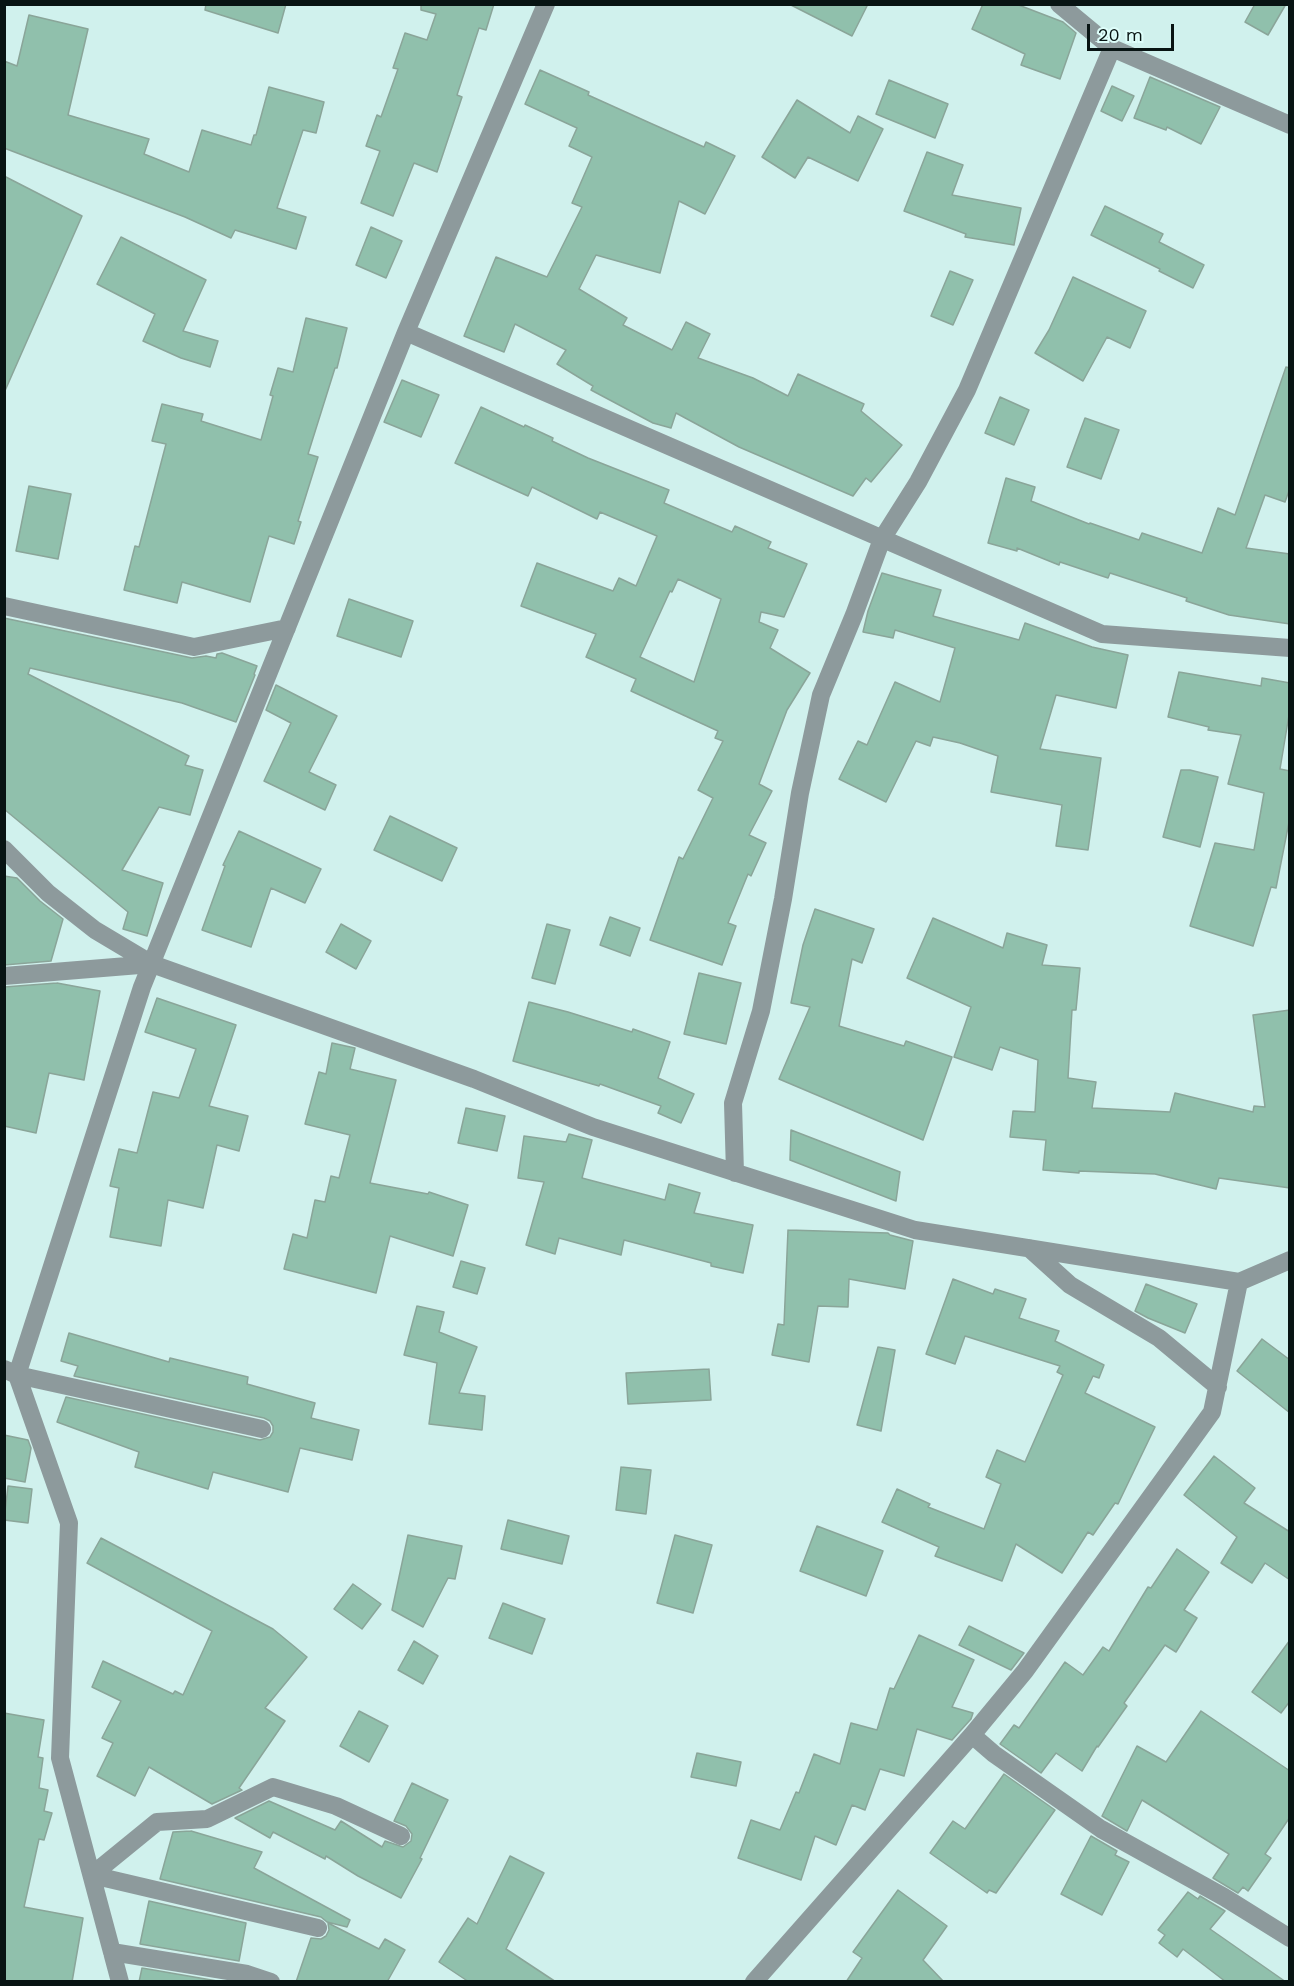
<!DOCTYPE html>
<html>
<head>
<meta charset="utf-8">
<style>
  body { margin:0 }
  #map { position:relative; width:1294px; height:1986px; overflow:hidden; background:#d0f1ed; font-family:"Work Sans",sans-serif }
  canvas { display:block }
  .frame { position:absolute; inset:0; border:6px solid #081413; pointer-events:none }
  .scale { position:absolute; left:1087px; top:24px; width:87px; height:27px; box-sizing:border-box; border:3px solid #081413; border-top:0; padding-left:8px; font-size:18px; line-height:21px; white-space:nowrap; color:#081413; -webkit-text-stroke:4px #defefa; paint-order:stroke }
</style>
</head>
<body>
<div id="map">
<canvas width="1294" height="1986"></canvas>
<div class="frame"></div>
<div class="scale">20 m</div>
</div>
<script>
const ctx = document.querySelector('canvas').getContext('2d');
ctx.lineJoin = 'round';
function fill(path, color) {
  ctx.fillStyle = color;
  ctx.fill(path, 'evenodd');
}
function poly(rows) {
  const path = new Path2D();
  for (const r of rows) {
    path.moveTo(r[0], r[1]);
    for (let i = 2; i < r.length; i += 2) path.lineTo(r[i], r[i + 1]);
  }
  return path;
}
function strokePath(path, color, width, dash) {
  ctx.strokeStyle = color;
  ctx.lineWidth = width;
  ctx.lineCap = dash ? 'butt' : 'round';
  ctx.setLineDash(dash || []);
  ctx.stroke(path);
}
const building = poly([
  [206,4,286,4,278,33,205,10,206,4],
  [421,4,494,4,486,30,479,28,457,95,462,97,437,172,414,163,393,216,361,203,380,151,366,146,377,115,381,117,398,69,393,68,405,33,427,40,436,14,421,10,421,4],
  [789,4,868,4,852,36,789,4],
  [983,4,1016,4,1063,22,1076,33,1060,79,1021,65,1025,54,972,29,983,4],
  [1255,4,1286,4,1268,35,1245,22,1255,4],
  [29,15,88,29,68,115,149,139,144,154,189,172,202,130,251,145,254,135,256,135,269,87,324,102,316,133,303,130,277,208,306,217,296,249,235,230,231,238,185,217,4,148,4,61,17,66,29,15],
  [540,70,589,92,588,95,650,123,704,147,706,142,735,156,705,214,679,201,660,273,596,255,579,289,627,318,623,325,672,350,686,322,710,334,698,358,753,378,788,396,798,374,864,404,861,411,902,445,871,482,866,478,853,496,739,447,676,413,671,428,653,423,591,390,593,386,557,364,566,350,515,324,504,352,464,336,496,257,547,277,582,207,572,203,592,157,569,146,577,128,525,104,540,70],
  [1150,77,1220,107,1201,144,1167,127,1166,130,1134,118,1150,77],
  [889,80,948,104,935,138,876,114,889,80],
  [1112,86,1134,96,1122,121,1101,111,1112,86],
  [797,100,850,133,858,116,883,129,858,181,808,157,795,178,762,157,797,100],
  [927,152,963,165,952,195,1021,208,1014,245,965,237,966,234,904,211,927,152],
  [4,176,82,216,4,393,4,176],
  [1105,206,1163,234,1159,242,1204,265,1193,288,1159,271,1160,269,1091,235,1105,206],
  [371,227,402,241,386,278,356,265,371,227],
  [121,237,206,280,183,331,218,341,210,367,181,358,143,341,155,314,97,284,121,237],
  [950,271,973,280,953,325,931,316,950,271],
  [1073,277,1146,311,1130,348,1107,337,1083,381,1035,353,1049,330,1073,277],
  [306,318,347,328,337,368,335,368,308,454,318,457,298,521,301,522,294,544,269,536,250,602,182,582,177,603,124,590,135,546,139,547,166,444,152,441,162,404,203,414,201,421,261,440,273,396,270,395,278,368,293,372,306,318],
  [1286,367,1290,368,1290,488,1285,502,1265,495,1246,548,1290,554,1290,624,1229,615,1186,601,1187,598,1110,573,1108,578,1060,562,1059,565,1017,548,1017,551,988,543,1006,478,1035,487,1031,501,1089,524,1090,523,1139,540,1142,533,1202,553,1218,508,1235,515,1286,367],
  [402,380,439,395,421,437,384,422,402,380],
  [1000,397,1029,410,1014,445,985,433,1000,397],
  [481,407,524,427,525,425,553,438,552,441,588,458,669,490,664,503,732,532,735,526,771,542,768,548,807,564,784,617,761,612,759,622,778,630,770,648,810,673,787,710,759,784,772,791,749,835,766,843,751,876,748,874,728,923,736,926,722,965,650,940,679,857,683,859,713,798,698,790,723,741,715,738,718,731,631,691,636,679,586,657,596,634,521,606,537,563,613,591,619,578,636,586,657,536,600,512,597,519,532,487,528,496,455,463,481,407],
  [678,579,721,599,694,682,640,657,670,591,672,592,678,579],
  [1085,418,1119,430,1101,479,1067,467,1085,418],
  [29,486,71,494,58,559,16,551,29,486],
  [882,573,941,590,933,616,1019,640,1025,623,1092,647,1128,655,1116,708,1056,695,1040,749,1101,758,1088,850,1056,846,1062,805,991,792,998,756,960,743,933,737,930,746,916,741,886,802,839,779,858,741,867,745,895,682,940,702,955,648,895,630,893,638,863,632,868,611,882,573],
  [349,599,413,621,401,657,337,636,349,599],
  [4,618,192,658,206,656,216,658,217,654,222,653,257,666,254,674,255,675,236,722,182,703,30,668,28,674,189,756,185,765,203,770,190,815,159,807,122,870,163,883,147,936,123,929,128,912,4,809,4,618],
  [1179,672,1261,686,1262,678,1290,683,1290,709,1280,769,1290,771,1290,817,1276,888,1271,887,1253,946,1190,926,1215,843,1254,850,1264,793,1228,784,1241,735,1208,730,1209,727,1168,717,1179,672],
  [276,685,337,716,309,772,336,785,325,810,264,781,291,723,266,710,276,685],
  [1181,770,1190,770,1218,777,1200,847,1163,837,1181,770],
  [390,816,457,848,442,881,374,850,390,816],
  [239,831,321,869,305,903,271,888,251,947,202,930,225,866,223,865,239,831],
  [4,876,17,878,40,901,63,919,51,961,4,965,4,876],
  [815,909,874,929,862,963,852,959,839,1026,904,1046,906,1041,952,1057,923,1140,779,1079,810,1007,791,1003,803,945,815,909],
  [610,917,640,928,630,956,600,945,610,917],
  [933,918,1003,948,1007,933,1047,945,1042,965,1080,968,1076,1010,1072,1010,1068,1078,1096,1082,1092,1108,1170,1112,1175,1093,1253,1112,1254,1106,1265,1107,1253,1015,1290,1010,1290,1188,1219,1178,1216,1189,1155,1174,1079,1171,1079,1173,1043,1170,1046,1140,1010,1137,1013,1111,1035,1112,1038,1060,1000,1047,992,1070,954,1057,971,1007,907,978,933,918],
  [341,924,371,941,356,969,326,952,341,924],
  [547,924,570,930,555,984,532,978,547,924],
  [699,973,741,983,726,1044,684,1034,699,973],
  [57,983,100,991,84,1080,49,1073,36,1133,4,1126,4,987,57,983],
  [157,998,236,1025,209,1106,248,1116,239,1151,217,1145,203,1208,168,1200,161,1246,110,1237,119,1188,110,1186,119,1149,137,1153,153,1092,179,1098,196,1049,145,1032,157,998],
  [529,1002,568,1012,632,1032,633,1029,670,1042,658,1078,694,1094,681,1123,658,1113,661,1106,600,1084,599,1086,513,1061,529,1002],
  [332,1043,355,1048,350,1069,396,1080,370,1183,428,1194,429,1192,468,1205,453,1256,390,1236,376,1293,284,1269,293,1234,307,1238,315,1200,325,1202,331,1176,339,1178,350,1135,305,1124,319,1072,326,1074,332,1043],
  [466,1108,505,1116,497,1151,458,1143,466,1108],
  [791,1130,900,1172,896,1201,790,1160,791,1130],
  [569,1134,592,1140,582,1178,665,1200,669,1184,700,1193,694,1213,753,1225,743,1273,711,1266,711,1263,624,1240,621,1255,559,1238,555,1254,526,1245,544,1182,518,1178,524,1136,566,1142,569,1134],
  [788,1230,888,1233,890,1235,913,1241,905,1289,849,1279,848,1307,818,1306,809,1362,772,1355,778,1324,784,1325,788,1230],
  [461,1261,485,1268,477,1294,453,1287,461,1261],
  [953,1279,993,1294,995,1289,1026,1299,1019,1318,1059,1331,1055,1341,1104,1365,1099,1378,1093,1376,1085,1393,1155,1427,1118,1504,1115,1503,1093,1535,1088,1532,1062,1573,1016,1544,1002,1581,935,1556,939,1547,882,1522,897,1489,930,1504,928,1507,984,1529,1001,1484,986,1477,997,1450,1025,1462,1063,1375,1057,1372,1060,1366,965,1336,955,1364,926,1354,953,1279],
  [1146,1284,1197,1304,1185,1333,1148,1318,1135,1311,1146,1284],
  [417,1306,444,1312,439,1332,477,1347,459,1393,485,1396,482,1430,429,1424,437,1363,404,1355,417,1306],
  [69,1333,169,1362,170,1358,248,1377,247,1384,315,1403,311,1418,359,1430,352,1460,300,1448,288,1492,213,1472,208,1489,135,1467,139,1452,57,1422,66,1397,260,1440,270,1437,273,1432,273,1426,270,1421,264,1418,74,1376,78,1366,61,1361,69,1333],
  [1262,1339,1290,1360,1290,1413,1237,1371,1262,1339],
  [878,1347,895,1350,881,1431,857,1425,878,1347],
  [709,1369,711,1400,628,1404,626,1373,709,1369],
  [4,1435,28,1440,31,1448,25,1482,4,1478,4,1435],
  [1214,1456,1255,1488,1244,1503,1290,1532,1290,1580,1265,1563,1252,1583,1221,1563,1237,1537,1184,1495,1214,1456],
  [621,1467,651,1470,646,1514,616,1510,621,1467],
  [8,1486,32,1489,28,1523,4,1520,8,1486],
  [508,1520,569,1536,562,1564,501,1549,508,1520],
  [817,1526,883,1551,866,1596,800,1571,817,1526],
  [408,1535,462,1546,455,1579,448,1578,423,1627,392,1610,408,1535],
  [675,1535,712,1545,693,1613,657,1603,675,1535],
  [101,1538,273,1629,307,1657,265,1708,285,1721,239,1788,242,1790,212,1804,149,1767,135,1796,97,1776,113,1743,102,1738,121,1701,92,1687,103,1661,173,1694,175,1691,183,1695,212,1631,87,1563,101,1538],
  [1177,1549,1209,1572,1184,1610,1197,1618,1176,1652,1165,1645,1124,1703,1127,1706,1098,1747,1097,1746,1082,1771,1056,1753,1041,1773,1000,1744,1014,1725,1019,1728,1065,1662,1083,1675,1103,1647,1109,1651,1148,1587,1151,1588,1177,1549],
  [353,1584,381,1604,362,1629,334,1609,353,1584],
  [503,1603,545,1619,532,1654,489,1638,503,1603],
  [969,1626,1024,1653,1011,1670,959,1645,969,1626],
  [919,1635,974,1660,952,1707,973,1713,971,1719,952,1740,917,1729,904,1776,880,1769,865,1810,852,1805,836,1845,815,1836,801,1880,738,1858,751,1820,780,1830,796,1792,799,1793,814,1754,840,1764,851,1723,877,1730,890,1688,894,1689,919,1635],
  [1290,1640,1290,1701,1281,1713,1252,1692,1290,1640],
  [414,1641,438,1656,423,1684,398,1670,414,1641],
  [359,1711,388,1726,369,1762,340,1746,359,1711],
  [1201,1711,1290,1771,1290,1817,1265,1854,1271,1858,1248,1891,1243,1887,1238,1893,1213,1878,1229,1854,1142,1800,1127,1831,1102,1816,1137,1746,1166,1762,1201,1711],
  [4,1713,44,1720,38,1757,43,1758,39,1788,48,1790,44,1811,52,1813,44,1840,39,1839,24,1907,83,1918,72,1982,4,1982,4,1713],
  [697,1753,741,1762,736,1786,691,1777,697,1753],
  [1004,1774,1055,1810,996,1893,989,1890,987,1893,930,1853,953,1821,965,1829,1004,1774],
  [412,1783,448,1800,420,1858,422,1859,401,1898,358,1876,326,1856,325,1859,273,1832,270,1838,235,1818,269,1801,335,1830,341,1821,382,1847,385,1841,403,1847,411,1841,412,1834,406,1826,394,1821,412,1783],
  [191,1831,262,1852,254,1868,350,1920,347,1927,327,1922,321,1917,160,1879,173,1832,191,1831],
  [1091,1836,1117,1851,1115,1855,1129,1862,1102,1915,1061,1894,1091,1836],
  [510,1856,544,1873,506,1949,556,1982,469,1982,439,1962,468,1918,477,1924,510,1856],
  [898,1890,947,1926,923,1960,944,1982,846,1982,862,1958,853,1952,898,1890],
  [1188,1892,1198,1899,1200,1896,1225,1911,1210,1929,1286,1982,1226,1982,1183,1949,1177,1957,1159,1943,1165,1935,1158,1930,1188,1892],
  [149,1901,246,1923,239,1961,140,1944,149,1901],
  [328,1923,379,1949,385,1939,405,1950,387,1982,296,1982,311,1938,321,1939,326,1936,329,1930,328,1923],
  [142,1968,223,1982,139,1982,142,1968]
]);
fill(building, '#90c0ac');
strokePath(building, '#8aa599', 1.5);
strokePath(poly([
  [1059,4,1112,48,1290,125],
  [406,332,1102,634,1290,648],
  [4,606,194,647,287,628],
  [4,849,48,893,95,930,152,964],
  [4,976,152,964,474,1079,593,1127,915,1230,1239,1282,1290,1260],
  [735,1173,733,1103,761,1011,783,899,800,793,821,695,854,615,882,539,918,482,967,390,1112,48],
  [1029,1248,1070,1285,1159,1338,1218,1387],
  [4,1369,17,1375,262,1429],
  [972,1735,994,1754,1101,1829,1224,1897,1290,1938],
  [92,1875,157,1822,207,1819,273,1787,336,1806,401,1836],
  [92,1875,318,1928],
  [112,1952,247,1974,271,1982],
  [120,1982,60,1758,69,1523,17,1375,142,987,406,332,546,4],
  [754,1982,972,1735,1025,1671,1212,1412,1239,1282]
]), '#8d9a9c', 18);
</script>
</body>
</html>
